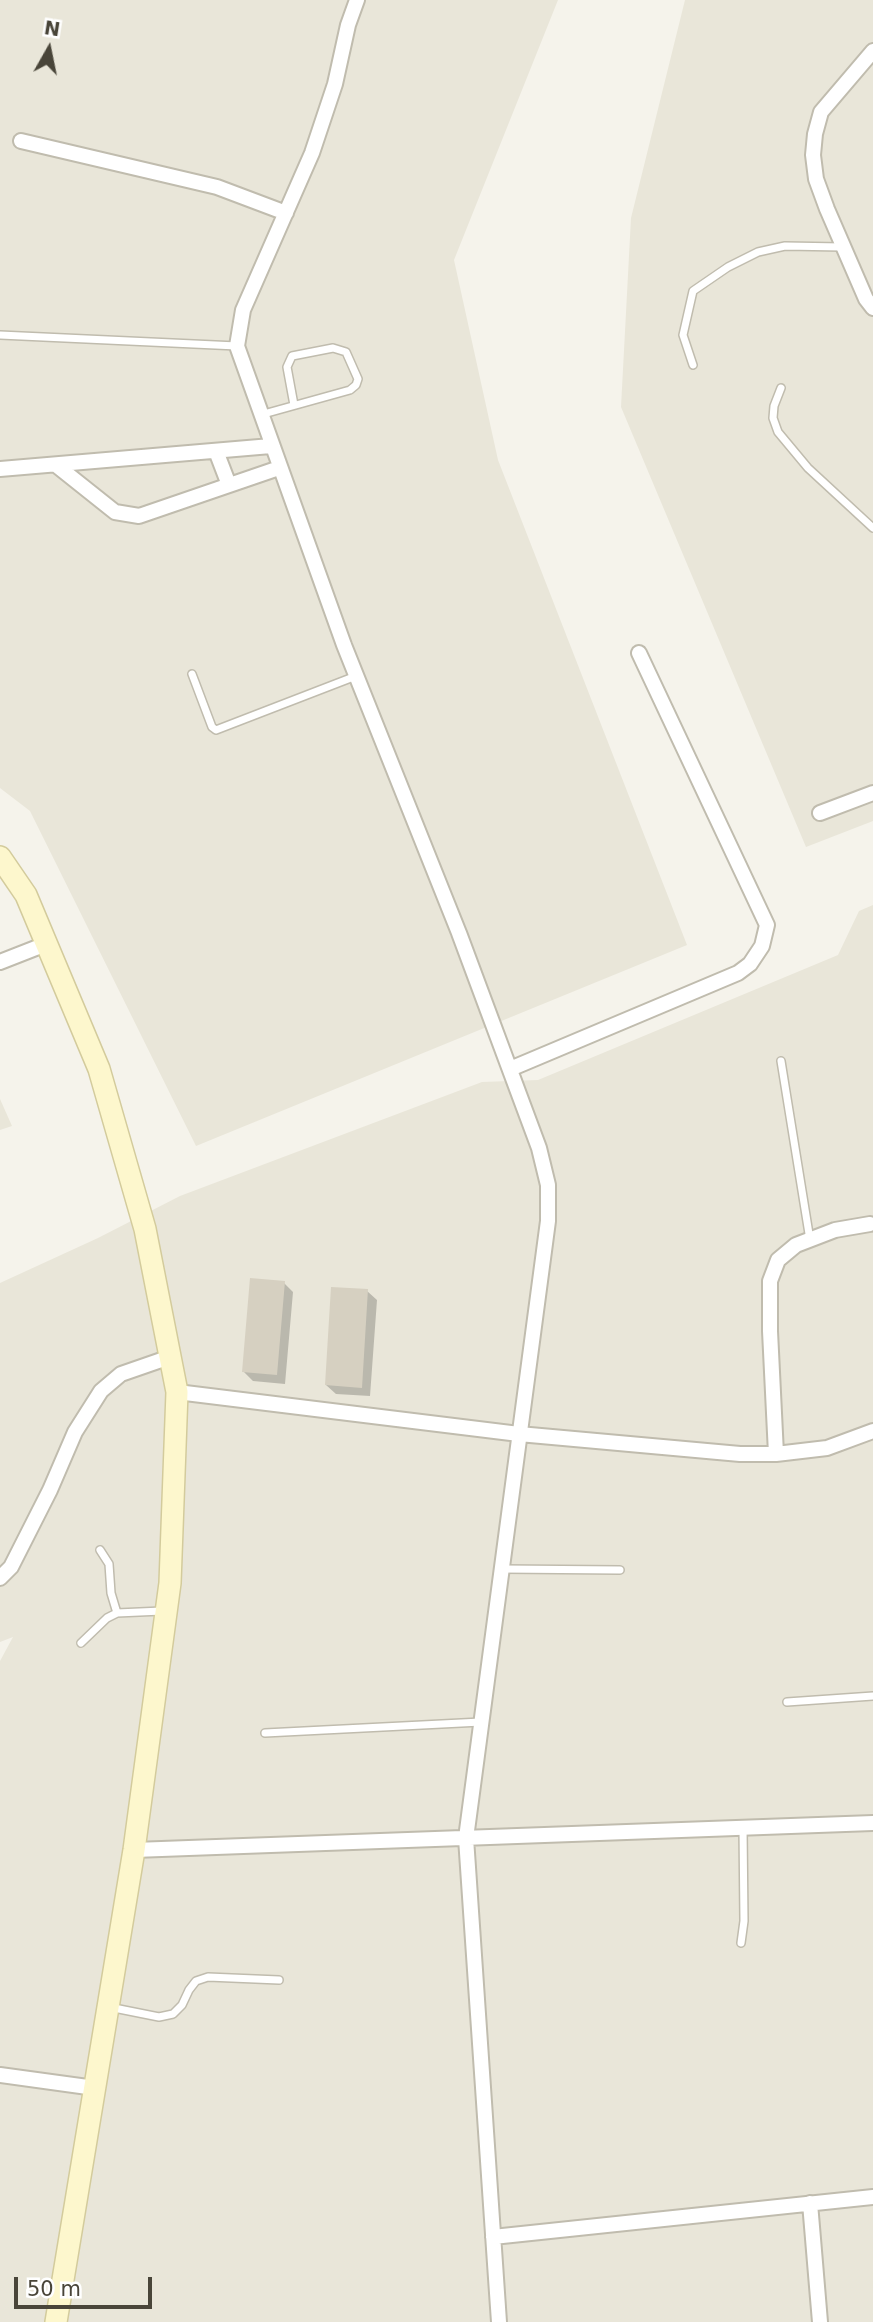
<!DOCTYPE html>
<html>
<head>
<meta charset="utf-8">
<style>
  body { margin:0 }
  #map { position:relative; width:873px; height:2322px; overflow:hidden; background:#f5f3eb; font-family:"DejaVu Sans",sans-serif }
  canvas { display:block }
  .north { position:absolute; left:14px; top:14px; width:70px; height:70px; -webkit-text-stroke:5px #fff; paint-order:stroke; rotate:9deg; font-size:19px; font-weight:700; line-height:28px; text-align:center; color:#494539 }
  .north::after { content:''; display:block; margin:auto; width:24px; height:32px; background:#494539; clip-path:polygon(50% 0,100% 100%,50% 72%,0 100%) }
  .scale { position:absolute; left:14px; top:2277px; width:138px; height:32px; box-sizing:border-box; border:4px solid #494539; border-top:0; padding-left:9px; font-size:21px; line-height:24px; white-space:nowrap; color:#494539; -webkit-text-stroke:5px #fff; paint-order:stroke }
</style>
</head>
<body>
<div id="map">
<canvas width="873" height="2322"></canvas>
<div class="north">N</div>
<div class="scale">50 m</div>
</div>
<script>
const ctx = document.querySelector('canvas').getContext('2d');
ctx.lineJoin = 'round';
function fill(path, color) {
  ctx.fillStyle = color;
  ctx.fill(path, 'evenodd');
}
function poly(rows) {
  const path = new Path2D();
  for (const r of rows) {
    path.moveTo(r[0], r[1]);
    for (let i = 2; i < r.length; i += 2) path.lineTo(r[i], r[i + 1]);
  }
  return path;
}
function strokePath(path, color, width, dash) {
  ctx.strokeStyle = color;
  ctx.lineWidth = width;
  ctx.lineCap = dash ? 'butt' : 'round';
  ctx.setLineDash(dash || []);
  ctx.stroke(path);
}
fill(poly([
  [0,0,558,0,454,260,498,460,687,945,196,1146,30,811,0,788],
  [685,0,873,0,873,821,806,847,621,407,631,218],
  [873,905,873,2322,0,2322,0,1661,13,1637,0,1642,0,1283,98,1238,180,1196,482,1082,538,1080,838,955,859,911],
  [0,1099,12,1126,0,1130]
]), '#e9e6d9');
fill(poly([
  [284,1283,293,1292,285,1384,253,1381,244,1372],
  [367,1291,377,1300,370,1396,336,1394,326,1385]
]), '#0003');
fill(poly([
  [250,1278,285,1281,277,1375,242,1372],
  [331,1287,368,1289,362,1388,325,1385]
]), '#d6d0c1');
const lane = poly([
  [0,335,237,346],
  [693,365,683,335,693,291,728,267,758,252,785,246,842,247],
  [781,388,774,406,773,418,778,432,808,468,873,528],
  [260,415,350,390,356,385,358,379,346,352,333,348,292,356,287,367,294,405],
  [192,674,212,727,216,730,356,676],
  [781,1061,810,1240],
  [100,1550,109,1564,111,1593,117,1613],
  [502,1569,620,1570],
  [81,1643,107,1618,117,1613,162,1611],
  [787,1702,873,1696],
  [265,1733,481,1722],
  [741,1943,744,1921,743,1828],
  [109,2007,159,2017,173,2014,182,2005,189,1990,196,1981,208,1977,279,1980]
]);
const street = poly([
  [357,0,348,25,335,84,312,153,243,310,237,346,344,645,459,933,539,1148,548,1185,548,1221,466,1838,499,2322],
  [873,51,821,112,815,134,813,155,816,179,827,209,866,299,873,308],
  [21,141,217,187,286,213],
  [216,451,229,485],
  [56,465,115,512,139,516,279,468],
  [0,469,271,446],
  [820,813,873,793],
  [0,962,46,944],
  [510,1069,738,973,750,964,762,946,767,925,639,653],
  [177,1392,519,1434,740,1454,776,1454,827,1448,873,1431],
  [776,1454,770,1331,770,1281,778,1260,796,1245,835,1230,870,1224],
  [0,1578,11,1567,50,1490,75,1432,101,1391,121,1374,170,1357],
  [134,1850,873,1823],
  [0,2075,95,2088],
  [810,2203,820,2322],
  [493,2237,873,2197]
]);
const secondary = poly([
  [0,857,26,895,99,1069,145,1229,177,1392,170,1583,134,1850,56,2322]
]);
strokePath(lane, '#c0bcae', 10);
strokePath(street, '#c0bcae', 18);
strokePath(secondary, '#d3cb9c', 24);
strokePath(lane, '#fff', 7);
strokePath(street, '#fff', 14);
strokePath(secondary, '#fdf7cd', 21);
</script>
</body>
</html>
